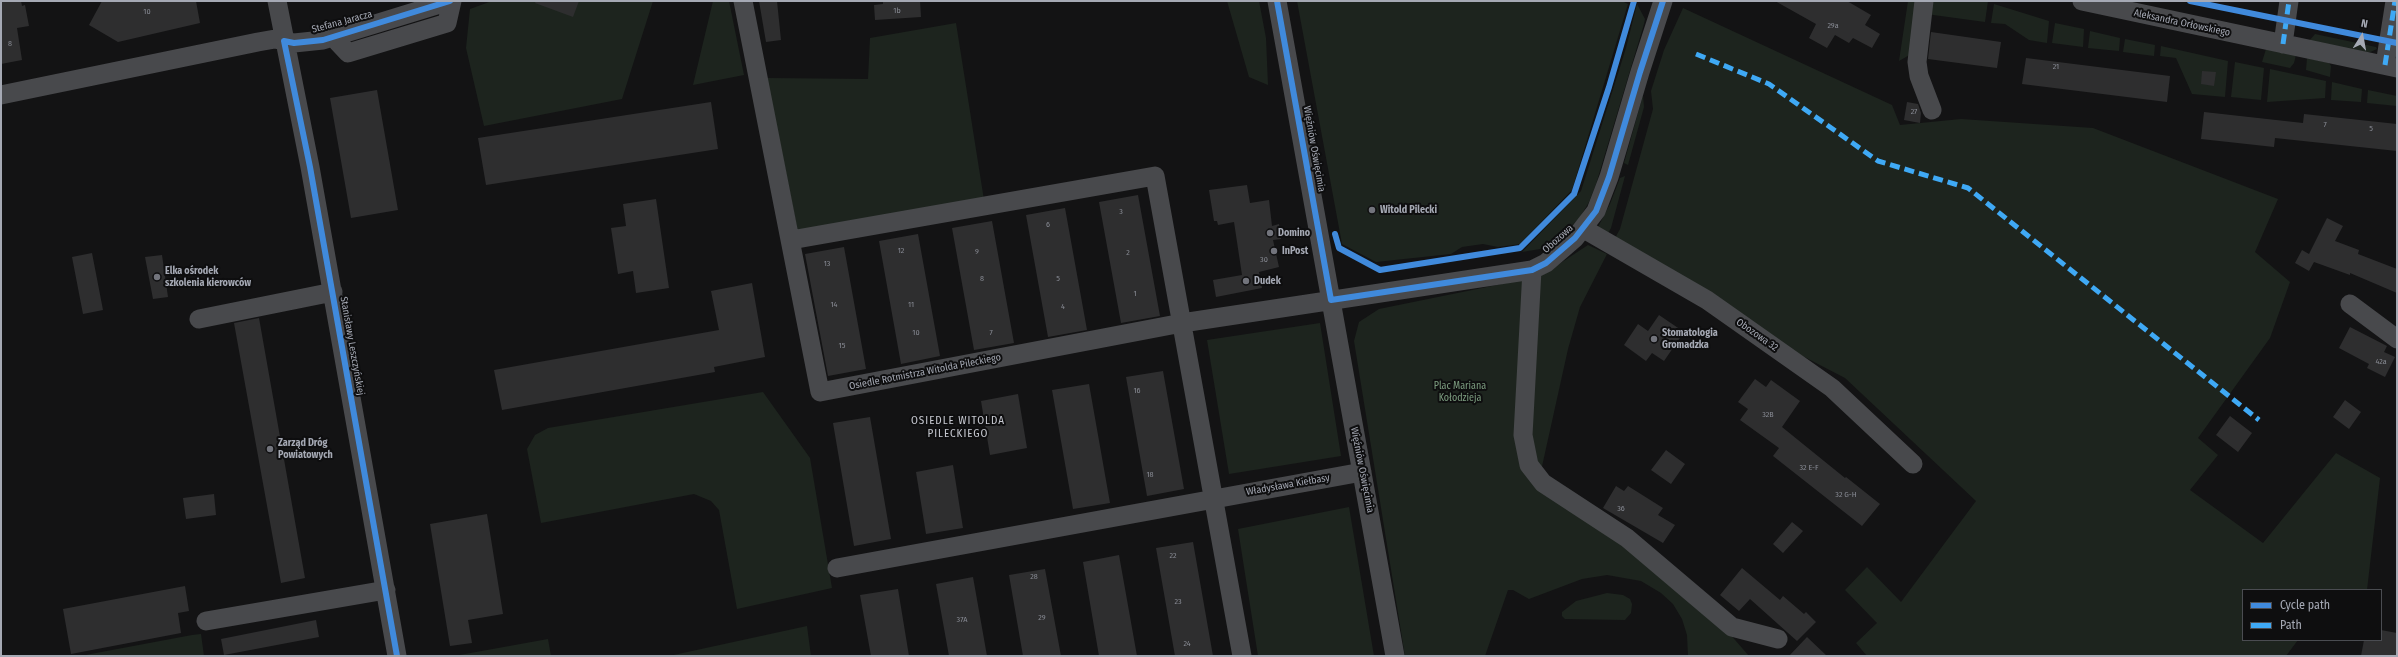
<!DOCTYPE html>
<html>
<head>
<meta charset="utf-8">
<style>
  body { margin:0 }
  #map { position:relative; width:2398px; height:657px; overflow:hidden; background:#131314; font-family:"Fira Sans Condensed",sans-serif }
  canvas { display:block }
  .frame { position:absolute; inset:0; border:2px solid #a5a9b4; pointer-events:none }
  .legend { position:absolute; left:2242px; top:589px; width:140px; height:52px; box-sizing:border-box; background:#0e0e0f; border:1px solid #4a4c51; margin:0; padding:5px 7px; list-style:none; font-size:12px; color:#a5a9b4 }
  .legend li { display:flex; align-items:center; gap:8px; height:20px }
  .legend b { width:20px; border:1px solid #4a4c51 }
  .north { position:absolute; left:2342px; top:16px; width:40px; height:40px; -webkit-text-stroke:3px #0e0e0f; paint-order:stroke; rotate:11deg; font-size:11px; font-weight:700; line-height:16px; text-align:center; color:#a5a9b4 }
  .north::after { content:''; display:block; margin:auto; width:14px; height:18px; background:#a5a9b4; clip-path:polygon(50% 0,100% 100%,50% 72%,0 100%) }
</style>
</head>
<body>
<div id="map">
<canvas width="2398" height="657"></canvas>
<div class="frame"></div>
<ul class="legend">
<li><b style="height:5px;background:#408adc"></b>Cycle path</li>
<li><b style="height:5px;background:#3fa9f5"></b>Path</li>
</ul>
<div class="north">N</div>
</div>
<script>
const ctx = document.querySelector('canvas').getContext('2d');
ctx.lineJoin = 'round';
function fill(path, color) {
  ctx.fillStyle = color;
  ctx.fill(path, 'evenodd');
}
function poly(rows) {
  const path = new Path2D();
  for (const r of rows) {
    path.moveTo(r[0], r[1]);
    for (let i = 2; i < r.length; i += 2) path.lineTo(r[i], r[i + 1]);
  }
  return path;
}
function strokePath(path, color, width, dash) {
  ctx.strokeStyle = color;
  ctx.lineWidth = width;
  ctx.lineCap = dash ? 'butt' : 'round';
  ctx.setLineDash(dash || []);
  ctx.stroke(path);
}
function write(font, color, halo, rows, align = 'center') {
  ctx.font = font + ' "Fira Sans Condensed",sans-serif';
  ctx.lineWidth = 4;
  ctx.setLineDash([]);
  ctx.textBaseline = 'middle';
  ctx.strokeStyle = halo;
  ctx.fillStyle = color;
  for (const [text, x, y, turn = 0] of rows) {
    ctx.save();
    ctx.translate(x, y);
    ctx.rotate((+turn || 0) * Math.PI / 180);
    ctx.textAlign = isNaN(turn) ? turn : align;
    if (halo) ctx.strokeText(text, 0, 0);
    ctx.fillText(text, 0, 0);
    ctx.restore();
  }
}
fill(poly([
  [492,1,653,1,622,99,484,126,466,48,470,9],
  [713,1,729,1,744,75,693,85],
  [1227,1,1259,1,1266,38,1268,85,1249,77],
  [1297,1,1622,1,1628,4,1572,190,1520,244,1498,247,1483,244,1462,247,1451,254,1376,262,1342,244],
  [1908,1,1919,1,1913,53,1899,61],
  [1928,1,1988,1,1985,22,1926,14],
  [1637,4,1645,19,1644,24,1596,184,1589,202,1579,219,1552,243,1540,249,1522,252,1581,191,1626,48],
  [1994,4,2049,21,2047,43,2029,40,2005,24,1991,23],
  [1683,8,1892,105,1900,125,1961,119,2093,128,2278,199,2255,252,2290,282,2270,338,2198,438,2218,455,2190,490,2263,543,2336,453,2380,478,2367,590,2243,590,2243,640,2298,640,2286,656,1867,656,1856,643,1877,623,1845,590,1867,567,1901,602,1976,501,1845,378,1789,349,1614,240,1620,229,1653,109,1651,91,1664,50],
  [956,23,984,200,798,233,767,78,868,79,870,38],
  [2055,23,2084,29,2083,47,2052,43],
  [2090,31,2120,38,2119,51,2088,48],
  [2315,34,2376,47,2377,49,2368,53,2309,41],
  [2125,39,2155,45,2154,56,2123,52],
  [2161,46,2228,61,2225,97,2192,94,2176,58,2160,56],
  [2266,49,2296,55,2294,63,2290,68,2262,62],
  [2307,58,2329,63,2331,66,2330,77,2306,70],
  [2235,62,2264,68,2261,100,2231,97],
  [2270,69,2326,81,2325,98,2267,102],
  [2332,82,2362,89,2361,102,2331,100],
  [2368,90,2397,96,2397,106,2367,103],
  [1643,95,1644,107,1628,165,1624,163],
  [1625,176,1611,228,1606,237,1598,227,1610,204,1620,178],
  [1588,245,1607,254,1580,307,1568,349,1537,489,1625,547,1722,625,1749,656,1688,656,1687,635,1682,619,1673,604,1661,593,1641,581,1607,575,1582,579,1529,599,1513,590,1508,590,1485,656,1405,656,1354,341,1359,322,1379,309,1541,276],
  [1320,323,1341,456,1229,474,1207,340],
  [763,392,810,458,832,588,737,609,719,510,711,501,694,494,541,523,527,449,535,435,548,428],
  [1349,507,1374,656,1258,656,1238,529],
  [1607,593,1623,595,1630,599,1632,604,1631,613,1625,620,1565,619,1562,616,1562,612,1576,601],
  [807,626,811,656,669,656],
  [201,634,204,656,80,656,192,635],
  [548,639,551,656,454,656]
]), '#1d241e');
fill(poly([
  [1,1,21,1,22,6,25,5,29,26,17,28,22,60,1,64],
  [102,1,196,1,200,23,118,42,89,25],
  [536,1,579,1,573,17,535,3],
  [759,1,777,1,781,40,766,42],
  [883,1,920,1,921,17,875,20,874,5,883,4],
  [1775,1,1847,1,1871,15,1865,25,1880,34,1872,48,1853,38,1849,43,1835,35,1827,48,1809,38,1816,24],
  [1931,32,2001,42,1997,68,1928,59],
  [2026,58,2170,76,2167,102,2022,84],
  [2202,71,2216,72,2214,86,2201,84],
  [377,90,398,210,351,218,330,98],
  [711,102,718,149,486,185,478,138],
  [1907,102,1918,104,1921,113,1920,123,1904,120],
  [2204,112,2303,123,2304,114,2397,124,2397,151,2275,138,2274,147,2201,139],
  [1247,185,1250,203,1269,200,1272,226,1279,224,1281,239,1273,240,1279,267,1259,272,1262,288,1216,297,1213,280,1242,275,1234,222,1218,225,1217,221,1214,221,1209,190],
  [1138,195,1160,316,1121,323,1099,202],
  [656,199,669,288,636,293,633,271,618,274,611,228,626,226,623,204],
  [1065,208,1087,330,1048,337,1026,215],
  [2327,218,2343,226,2335,241,2359,250,2358,254,2397,269,2397,293,2350,273,2350,275,2314,262,2309,271,2295,263,2302,250,2309,254],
  [992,221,1014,343,974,350,952,228],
  [918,234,940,356,901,364,879,241],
  [844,247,866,369,828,376,805,254],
  [92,253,103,310,83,314,72,257],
  [162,255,168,297,153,299,145,257],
  [752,283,765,357,714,367,715,372,502,410,494,370,719,330,711,291],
  [1659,315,1684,332,1664,361,1652,353,1646,361,1624,345,1638,324,1648,331],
  [259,318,305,578,281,583,234,323],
  [2350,327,2387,346,2384,352,2395,357,2385,377,2367,368,2369,364,2339,348],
  [1163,371,1184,489,1147,496,1126,377],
  [1755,379,1766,387,1771,380,1800,401,1782,427,1845,478,1846,477,1880,504,1862,526,1773,456,1779,448,1740,420,1748,409,1738,402],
  [1089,384,1110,503,1073,509,1052,390],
  [1018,394,1027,448,990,455,981,401],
  [2345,400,2361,412,2349,429,2333,417],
  [2230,416,2252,433,2238,452,2216,435],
  [870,417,891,539,854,546,833,423],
  [1666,450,1685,464,1671,484,1651,470],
  [953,465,963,528,926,534,916,472],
  [1616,486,1624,491,1628,486,1663,508,1658,515,1675,525,1663,543,1603,508],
  [214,494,216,515,186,519,183,498],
  [487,514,503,614,468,620,472,643,450,646,430,524],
  [1792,522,1803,531,1783,553,1773,544],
  [1193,542,1213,656,1175,656,1156,548],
  [1119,555,1137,656,1099,656,1083,562],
  [1742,568,1780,600,1783,596,1804,614,1806,612,1816,622,1797,641,1750,599,1739,611,1720,595],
  [1045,569,1061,656,1023,656,1009,575],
  [973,577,987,656,949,656,936,584],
  [185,586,189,611,178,613,181,633,71,654,63,609],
  [898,589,909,656,871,656,860,595],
  [316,620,319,637,224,655,221,639],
  [2381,630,2397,633,2397,656,2361,656,2364,640,2381,640],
  [1807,637,1827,656,1789,656]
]), '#2e2e2f');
strokePath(poly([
  [277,1,310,167,397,656],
  [743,1,820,392,1182,323,1532,270,1546,263,1575,238,1596,211,1609,177,1640,72,1663,1],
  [1277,1,1395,656],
  [1924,1,1917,62,1919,76,1932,110],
  [2082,1,2397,68],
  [333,37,348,53,447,23,452,1],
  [2283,44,2289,1],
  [2385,65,2395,1],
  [1,95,258,42,275,39,294,43,323,40,450,1],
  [1584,229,1707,300,1832,388,1913,464],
  [791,240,1155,176,1242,656],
  [1532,270,1523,435,1529,465,1543,483,1627,538,1732,627,1778,639],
  [2350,304,2397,339],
  [199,319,333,292],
  [837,568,1362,472],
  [206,621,386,590]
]), '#48494c', 19);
strokePath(poly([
  [2283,44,2289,1],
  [1696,54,1769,84,1878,161,1968,188,2259,420],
  [2385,65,2395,1]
]), '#3fa9f5', 5, [10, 5]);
strokePath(poly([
  [1277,1,1331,300,1532,270,1546,263,1575,238,1596,211,1609,177,1640,72,1663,1],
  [2190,1,2397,43],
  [1335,234,1339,248,1380,270,1520,248,1574,194,1609,87,1634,1],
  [397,656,310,167,284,41,294,43,323,40,450,1]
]), '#408adc', 6);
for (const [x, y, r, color] of [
  [1372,210,4,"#72747c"],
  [1270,233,4,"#72747c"],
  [1274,251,4,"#72747c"],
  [157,277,4,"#72747c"],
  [1246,281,4,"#72747c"],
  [1654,339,4,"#72747c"],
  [270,449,4,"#72747c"]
]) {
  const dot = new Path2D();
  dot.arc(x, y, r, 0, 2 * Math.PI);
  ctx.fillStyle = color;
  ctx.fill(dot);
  strokePath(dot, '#0e0e0f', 1.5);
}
write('8px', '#878a93', null, [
  ["1b",897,11],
  ["10",147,12],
  ["29a",1833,26],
  ["8",10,44],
  ["21",2056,67],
  ["27",1914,112],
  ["7",2325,125],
  ["5",2371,129],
  ["3",1121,212],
  ["6",1048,225],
  ["12",901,251],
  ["9",977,252],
  ["2",1128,253],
  ["30",1264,260],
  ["13",827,264],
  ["8",982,279],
  ["5",1058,279],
  ["1",1135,294],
  ["14",834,305],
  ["11",911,305],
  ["4",1063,307],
  ["10",916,333],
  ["7",991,333],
  ["15",842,346],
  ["42a",2381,362],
  ["16",1137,391],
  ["32B",1768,415],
  ["32 E-F",1809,468],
  ["18",1150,475],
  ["32 G-H",1846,495],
  ["36",1621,509],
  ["22",1173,556],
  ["28",1034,577],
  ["23",1178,602],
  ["29",1042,618],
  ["37A",962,620],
  ["24",1187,644]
]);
write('10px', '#a5a9b4', '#0e0e0f', [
  ["Stefana Jaracza",342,22,-15],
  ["Aleksandra Orłowskiego",2182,23,12],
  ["Więźniów Oświęcimia",1314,149,80],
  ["Obozowa",1558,239,-42],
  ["Obozowa 32",1757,335,35],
  ["Stanisławy Leszczyńskiej",352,346,80],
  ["Osiedle Rotmistrza Witolda Pileckiego",925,372,-11],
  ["Więźniów Oświęcimia",1362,470,79],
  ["Władysława Kiełbasy",1288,485,-10]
]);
write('bold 10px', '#a5a9b4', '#0e0e0f', [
  ["Witold Pilecki",1380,210],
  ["Domino",1278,233],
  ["InPost",1282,251],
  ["Elka ośrodek",165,271],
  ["szkolenia kierowców",165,283],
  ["Dudek",1254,281],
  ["Stomatologia",1662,333],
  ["Gromadzka",1662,345],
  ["Zarząd Dróg",278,443],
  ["Powiatowych",278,455]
], 'left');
write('10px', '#7d9e80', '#0e0e0f', [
  ["Plac Mariana",1460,386],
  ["Kołodzieja",1460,398]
]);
ctx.letterSpacing = '1px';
write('11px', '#c6c8d0', '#0e0e0f', [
  ["OSIEDLE WITOLDA",958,421],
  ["PILECKIEGO",958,434]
]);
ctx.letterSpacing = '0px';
</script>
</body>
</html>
